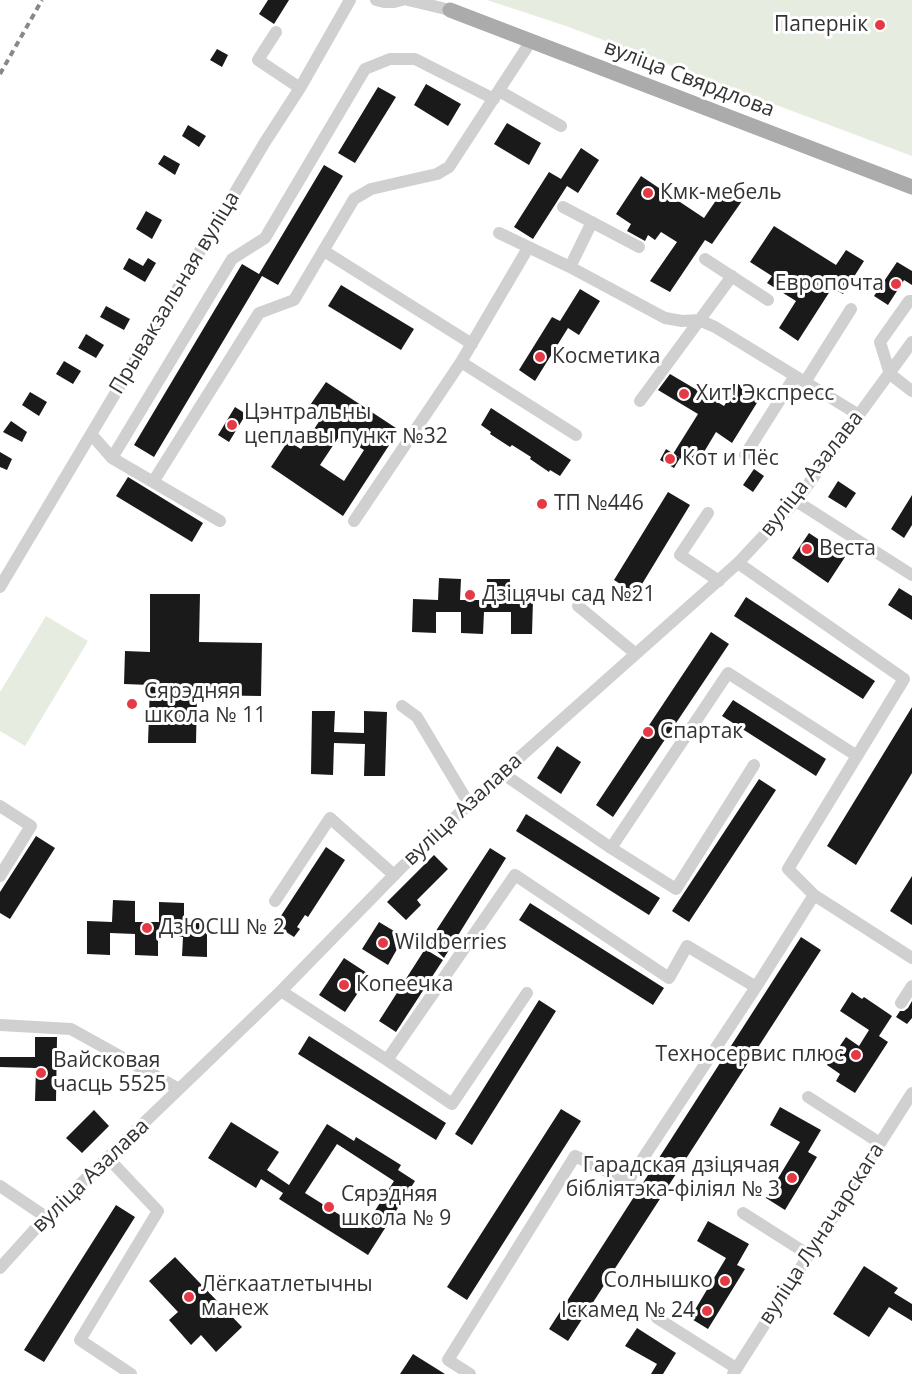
<!DOCTYPE html>
<html>
<head>
<meta charset="utf-8">
<style>
  body { margin:0 }
  canvas { display:block; background:#fff }
</style>
</head>
<body>
<canvas width="912" height="1374"></canvas>
<script>
const ctx = document.querySelector('canvas').getContext('2d');
ctx.lineJoin = 'round';
function fill(path, color) {
  ctx.fillStyle = color;
  ctx.fill(path, 'evenodd');
}
function poly(rows) {
  const path = new Path2D();
  for (const r of rows) {
    path.moveTo(r[0], r[1]);
    for (let i = 2; i < r.length; i += 2) path.lineTo(r[i], r[i + 1]);
  }
  return path;
}
function strokePath(path, color, width, dash) {
  ctx.strokeStyle = color;
  ctx.lineWidth = width;
  ctx.lineCap = dash ? 'butt' : 'round';
  ctx.setLineDash(dash || []);
  ctx.stroke(path);
}
function write(font, color, halo, rows, align = 'center') {
  ctx.font = font + ' "Open Sans",sans-serif';
  ctx.lineWidth = 6;
  ctx.setLineDash([]);
  ctx.textBaseline = 'middle';
  ctx.strokeStyle = halo;
  ctx.fillStyle = color;
  for (const [text, x, y, turn = 0] of rows) {
    ctx.save();
    ctx.translate(x, y);
    ctx.rotate((+turn || 0) * Math.PI / 180);
    ctx.textAlign = isNaN(turn) ? turn : align;
    if (halo) ctx.strokeText(text, 0, 0);
    ctx.fillText(text, 0, 0);
    ctx.restore();
  }
}
fill(poly([
  [487,0,912,0,912,156,566,26],
  [46,616,88,641,25,746,0,731,0,692]
]), '#e6ecdf');
fill(poly([
  [268,0,289,0,274,24,259,14],
  [217,49,228,55,222,67,210,60],
  [426,84,461,104,448,126,414,105],
  [378,87,396,97,355,163,338,153],
  [507,123,541,143,529,165,494,144],
  [188,125,206,136,199,147,182,136],
  [581,148,599,160,578,193,567,186,533,239,514,227,549,172,561,179],
  [164,155,180,164,175,175,158,164],
  [324,165,343,176,278,285,262,276,154,457,134,445,242,264,259,274],
  [641,176,704,218,723,190,742,201,712,244,705,240,670,292,650,281,677,242,661,232,655,240,648,235,645,241,627,231,631,224,616,214],
  [146,211,162,220,152,239,136,229],
  [774,226,836,265,846,250,864,261,843,294,832,288,798,341,779,328,796,301,767,283,772,276,750,262],
  [129,258,143,266,148,258,156,263,145,282,123,269],
  [897,262,912,271,912,285,904,280,888,305,874,296],
  [341,285,414,329,401,350,328,306],
  [580,289,600,301,579,335,568,328,535,381,519,370,552,317,560,321],
  [106,306,130,319,124,330,100,317],
  [86,334,104,345,96,358,78,348],
  [64,361,81,371,73,384,56,374],
  [670,374,724,406,738,384,760,398,732,443,716,432,695,467,673,454,698,414,658,390],
  [326,382,399,430,343,516,271,467,288,441,301,449,320,420,306,411],
  [340,435,364,450,344,481,320,465],
  [30,392,47,402,39,416,22,405],
  [235,407,246,414,229,442,218,435],
  [491,408,571,460,560,476,550,470,549,472,530,459,531,457,512,445,510,447,490,434,491,432,481,425],
  [11,421,27,432,22,442,3,432],
  [666,449,680,458,674,468,660,460],
  [0,452,12,459,7,470,0,467],
  [754,469,764,476,753,492,743,485],
  [128,477,203,523,192,542,116,496],
  [838,481,856,493,846,508,828,497],
  [668,492,690,505,636,594,614,580],
  [912,495,912,525,904,538,891,529],
  [809,533,845,557,828,583,792,558],
  [439,578,461,579,460,600,486,600,487,579,510,579,509,600,533,600,532,634,511,634,511,612,484,612,483,634,461,633,461,612,436,612,436,633,412,632,413,599,438,600],
  [899,588,912,596,912,620,888,605],
  [150,594,200,594,199,642,262,643,261,696,197,695,196,743,148,743,150,685,124,684,125,651,150,652],
  [746,597,875,681,863,699,734,616],
  [711,632,729,644,613,817,596,805],
  [733,700,826,759,816,776,722,716],
  [912,707,912,773,856,865,827,846],
  [312,711,335,711,334,732,364,733,364,711,387,712,385,776,364,776,365,744,334,743,333,775,311,774],
  [557,746,581,762,561,794,537,778],
  [759,779,776,790,689,922,672,911],
  [526,814,660,898,649,915,516,831],
  [36,836,55,848,10,919,0,913,0,892],
  [326,847,345,860,308,917,305,915,297,927,300,929,294,937,275,925],
  [490,848,506,858,444,958,428,943],
  [434,855,448,869,417,900,421,905,406,920,387,902],
  [912,876,912,925,890,911],
  [113,900,135,901,135,922,159,922,159,902,184,903,184,923,207,923,207,957,182,956,183,937,158,936,158,956,135,955,135,934,110,933,110,955,87,954,87,921,112,922],
  [530,903,664,988,653,1005,519,920],
  [379,922,404,937,388,965,362,949],
  [801,937,821,950,568,1341,549,1329],
  [425,949,443,960,396,1032,379,1021],
  [344,958,370,975,345,1012,319,995],
  [852,992,862,999,864,997,892,1016,879,1036,888,1042,855,1093,836,1081,840,1074,827,1065,846,1037,859,1046,869,1030,840,1011],
  [539,1000,556,1011,472,1145,455,1134],
  [912,1001,912,1018,907,1024,896,1017,900,1011,904,1011,908,1008],
  [309,1036,446,1123,436,1140,298,1054],
  [35,1037,57,1037,56,1101,35,1101,36,1068,0,1067,0,1057,35,1057],
  [780,1107,821,1130,808,1152,817,1157,785,1210,766,1198,800,1142,770,1125],
  [561,1109,581,1121,467,1300,447,1287],
  [94,1110,109,1126,82,1153,66,1138],
  [231,1122,279,1152,267,1170,289,1185,327,1124,354,1141,356,1137,401,1165,398,1170,415,1181,368,1255,279,1199,283,1193,261,1179,256,1188,208,1158],
  [337,1144,394,1181,369,1220,365,1218,359,1227,305,1193],
  [116,1205,135,1217,44,1362,24,1350],
  [708,1221,749,1244,737,1265,745,1269,708,1329,690,1318,726,1258,697,1241],
  [175,1257,242,1327,216,1352,201,1335,191,1345,169,1320,178,1312,149,1281],
  [864,1266,898,1288,894,1293,912,1304,912,1321,889,1307,869,1337,833,1314],
  [637,1328,676,1353,663,1374,651,1374,657,1364,625,1346],
  [413,1354,445,1374,400,1374]
]), '#1a1a1a');
strokePath(poly([
  [376,0,384,2,394,2,402,0],
  [408,0,450,10],
  [276,32,258,60,300,88],
  [499,91,561,126],
  [563,207,639,247],
  [499,233,570,267,665,318,682,321,699,320,715,327,859,415],
  [324,251,472,344],
  [705,259,768,300],
  [570,267,592,222],
  [912,301,909,301,880,342,890,374,912,391],
  [461,362,576,435],
  [805,382,851,309],
  [640,401,732,276],
  [91,434,112,458,220,521],
  [745,455,795,376],
  [112,458,232,259,265,238,365,69,390,59,415,59,494,99],
  [153,482,259,313,294,300,354,199,371,189,437,174,449,167,531,41],
  [796,501,912,575],
  [708,513,680,555,719,581],
  [354,521,461,362,528,248],
  [738,563,904,679,857,756],
  [0,587,265,142,300,88,350,0],
  [578,606,636,654],
  [402,706,417,717,469,804],
  [502,773,611,848,676,889,754,765],
  [0,806,31,826,0,876],
  [611,848,728,673,857,756,788,869,814,895,912,958],
  [275,901,330,818,394,875],
  [756,987,814,895],
  [281,991,387,1060,515,875,669,978,687,946,756,987,628,1181,575,1156,448,1360,470,1374],
  [901,1003,912,986],
  [0,1025,71,1029,179,1089],
  [387,1060,452,1104,527,993],
  [808,1097,880,1143],
  [108,1158,158,1211,80,1340,131,1374],
  [0,1186,46,1217],
  [743,1213,809,1255],
  [0,1268,46,1217,281,991,401,868,502,773,738,563,796,501,912,342],
  [657,1318,736,1368],
  [733,1374,912,1093]
]), '#d0d0d0', 12);
strokePath(poly([
  [450,10,912,187]
]), '#ababab', 15);
strokePath(poly([
  [0,74,42,0]
]), '#888', 4, [6, 4.5]);
for (const [x, y, r, color] of [
  [880,25,6,"#e63946"],
  [648,193,6,"#e63946"],
  [896,284,6,"#e63946"],
  [540,357,6,"#e63946"],
  [684,394,6,"#e63946"],
  [232,425,6,"#e63946"],
  [670,459,6,"#e63946"],
  [542,504,6,"#e63946"],
  [807,549,6,"#e63946"],
  [470,595,6,"#e63946"],
  [132,704,6,"#e63946"],
  [648,732,6,"#e63946"],
  [147,928,6,"#e63946"],
  [383,943,6,"#e63946"],
  [344,985,6,"#e63946"],
  [856,1055,6,"#e63946"],
  [41,1073,6,"#e63946"],
  [792,1178,6,"#e63946"],
  [329,1207,6,"#e63946"],
  [725,1281,6,"#e63946"],
  [189,1297,6,"#e63946"],
  [707,1311,6,"#e63946"]
]) {
  const dot = new Path2D();
  dot.arc(x, y, r, 0, 2 * Math.PI);
  ctx.fillStyle = color;
  ctx.fill(dot);
  strokePath(dot, '#fff', 2);
}
write('21px', '#333', '#fff', [
  ["Папернік",868,25,"right"],
  ["Кмк-мебель",660,193],
  ["Европочта",884,284,"right"],
  ["Косметика",552,357],
  ["Хит! Экспресс",696,394],
  ["Цэнтральны",244,413],
  ["цеплавы пункт №32",244,437],
  ["Кот и Пёс",682,459],
  ["ТП №446",554,504],
  ["Веста",819,549],
  ["Дзіцячы сад №21",482,595],
  ["Сярэдняя",144,692],
  ["школа № 11",144,716],
  ["Спартак",660,732],
  ["ДзЮСШ № 2",159,928],
  ["Wildberries",395,943],
  ["Копеечка",356,985],
  ["Техносервис плюс",844,1055,"right"],
  ["Вайсковая",53,1061],
  ["часць 5525",53,1085],
  ["Гарадская дзіцячая",780,1166,"right"],
  ["бібліятэка-філіял № 3",780,1190,"right"],
  ["Сярэдняя",341,1195],
  ["школа № 9",341,1219],
  ["Солнышко",713,1281,"right"],
  ["Лёгкаатлетычны",201,1285],
  ["манеж",201,1309],
  ["Іскамед № 24",695,1311,"right"]
], 'left');
write('21px', '#333', '#fff', [
  ["вуліца Свярдлова",689,79,21],
  ["Прывакзальная вуліца",175,293,-59],
  ["вуліца Азалава",812,474,-52],
  ["вуліца Азалава",463,810,-43],
  ["вуліца Азалава",91,1176,-44],
  ["вуліца Луначарскага",822,1234,-57]
]);
</script>
</body>
</html>
